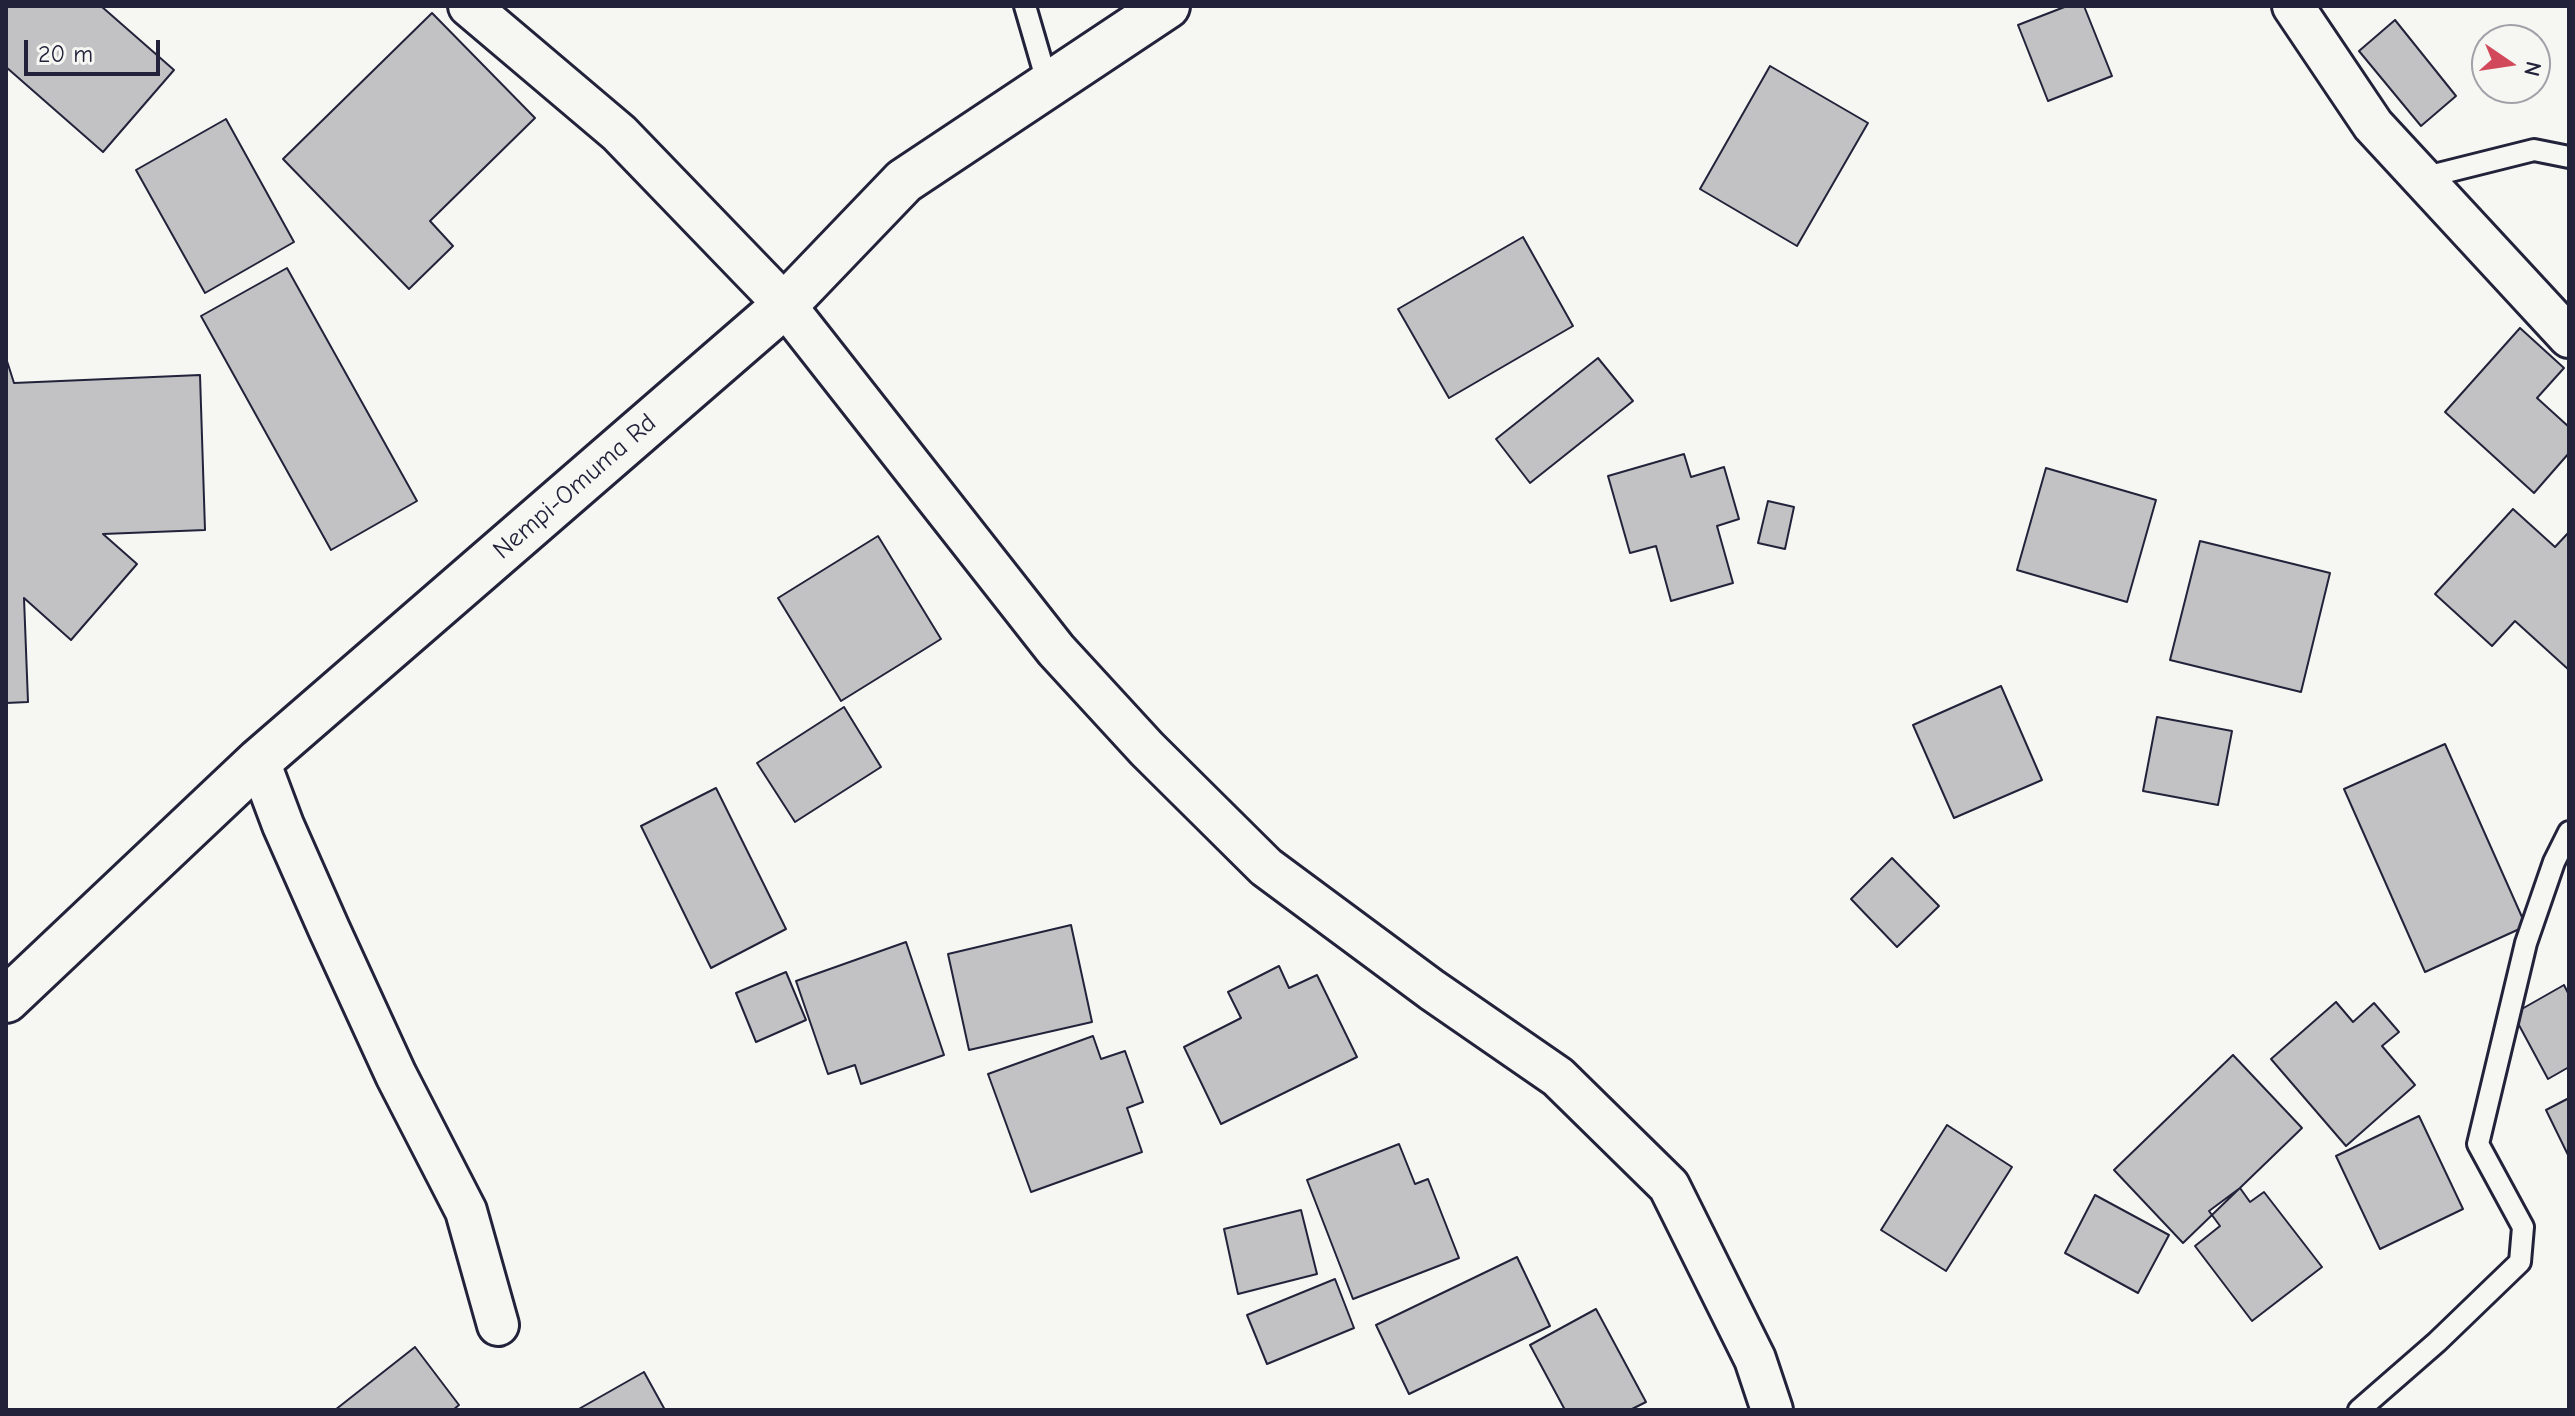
<!DOCTYPE html>
<html>
<head>
<meta charset="utf-8">
<style>
  body { margin:0 }
  #map { position:relative; width:2575px; height:1416px; overflow:hidden; background:#f6f6f2; font-family:"Comic Neue",sans-serif }
  canvas { display:block }
  .frame { position:absolute; inset:0; border:8px solid #22223b; pointer-events:none }
  .north { position:absolute; left:2471px; top:24px; width:80px; height:80px; box-sizing:border-box; background:#f6f6f2; border:2px solid #a1a1a9; border-radius:50%; rotate:103deg; font-size:22px; font-weight:700; line-height:32px; text-align:center; color:#22223b }
  .north::after { content:''; display:block; margin:auto; width:28px; height:36px; background:#d1495b; clip-path:polygon(50% 0,100% 100%,50% 72%,0 100%) }
  .scale { position:absolute; left:24px; top:40px; width:136px; height:36px; box-sizing:border-box; border:4px solid #22223b; border-top:0; padding-left:10px; font-size:24px; line-height:28px; white-space:nowrap; color:#22223b; -webkit-text-stroke:6px #f6f6f2; paint-order:stroke }
</style>
</head>
<body>
<div id="map">
<canvas width="2575" height="1416"></canvas>
<div class="frame"></div>
<div class="north">N</div>
<div class="scale">20 m</div>
</div>
<script>
const ctx = document.querySelector('canvas').getContext('2d');
ctx.lineJoin = 'round';
function fill(path, color) {
  ctx.fillStyle = color;
  ctx.fill(path, 'evenodd');
}
function poly(rows) {
  const path = new Path2D();
  for (const r of rows) {
    path.moveTo(r[0], r[1]);
    for (let i = 2; i < r.length; i += 2) path.lineTo(r[i], r[i + 1]);
  }
  return path;
}
function strokePath(path, color, width, dash) {
  ctx.strokeStyle = color;
  ctx.lineWidth = width;
  ctx.lineCap = dash ? 'butt' : 'round';
  ctx.setLineDash(dash || []);
  ctx.stroke(path);
}
function write(font, color, halo, rows, align = 'center') {
  ctx.font = font + ' "Comic Neue",sans-serif';
  ctx.lineWidth = 6;
  ctx.setLineDash([]);
  ctx.textBaseline = 'middle';
  ctx.strokeStyle = halo;
  ctx.fillStyle = color;
  for (const [text, x, y, turn = 0] of rows) {
    ctx.save();
    ctx.translate(x, y);
    ctx.rotate((+turn || 0) * Math.PI / 180);
    ctx.textAlign = isNaN(turn) ? turn : align;
    if (halo) ctx.strokeText(text, 0, 0);
    ctx.fillText(text, 0, 0);
    ctx.restore();
  }
}
const building = poly([
  [6,6,101,6,174,70,103,152,6,67,6,6],
  [2067,6,2084,6,2112,76,2048,101,2018,25,2067,6],
  [432,13,535,118,430,221,453,246,409,289,283,159,432,13],
  [2395,20,2456,96,2421,126,2359,51,2395,20],
  [1770,66,1868,123,1797,246,1700,189,1770,66],
  [226,119,294,242,205,293,136,170,226,119],
  [1523,237,1573,326,1449,398,1398,309,1523,237],
  [287,268,417,501,331,550,201,316,287,268],
  [2520,328,2564,368,2537,398,2569,427,2569,453,2534,493,2445,412,2520,328],
  [6,358,14,383,200,375,205,530,103,534,137,564,71,640,24,598,28,702,6,703,6,358],
  [1598,358,1633,401,1530,483,1496,439,1598,358],
  [1684,454,1691,477,1724,467,1739,519,1717,526,1733,583,1671,601,1656,546,1630,553,1608,476,1684,454],
  [2046,468,2156,500,2127,602,2017,570,2046,468],
  [1768,501,1794,507,1785,549,1758,543,1768,501],
  [2513,509,2555,547,2569,532,2569,670,2515,621,2492,646,2435,594,2513,509],
  [878,536,941,639,841,701,778,598,878,536],
  [2200,541,2330,573,2301,692,2170,660,2200,541],
  [2001,686,2042,780,1954,818,1913,725,2001,686],
  [844,707,881,767,795,822,757,763,844,707],
  [2157,717,2232,731,2218,805,2143,791,2157,717],
  [2445,744,2526,926,2425,972,2344,789,2445,744],
  [716,788,786,929,711,968,641,826,716,788],
  [1892,858,1939,906,1897,947,1851,899,1892,858],
  [1071,925,1092,1022,969,1050,948,954,1071,925],
  [906,942,944,1055,861,1084,855,1065,828,1074,796,981,906,942],
  [1279,966,1289,988,1317,975,1357,1057,1221,1124,1184,1047,1241,1018,1228,992,1279,966],
  [786,972,806,1020,756,1042,736,993,786,972],
  [2564,985,2569,995,2569,1067,2548,1079,2513,1014,2564,985],
  [2336,1002,2353,1022,2374,1003,2399,1032,2382,1046,2415,1085,2346,1146,2271,1059,2336,1002],
  [1093,1036,1101,1059,1125,1051,1143,1102,1127,1108,1142,1152,1031,1192,988,1074,1093,1036],
  [2233,1055,2302,1128,2183,1243,2114,1170,2233,1055],
  [2569,1098,2569,1157,2546,1110,2569,1098],
  [2419,1116,2463,1209,2380,1249,2336,1156,2419,1116],
  [1947,1125,2012,1167,1946,1271,1881,1230,1947,1125],
  [1399,1144,1415,1184,1428,1179,1459,1258,1353,1299,1307,1180,1399,1144],
  [2240,1188,2250,1202,2264,1192,2322,1267,2252,1321,2195,1246,2220,1226,2209,1211,2240,1188],
  [2095,1195,2169,1235,2138,1293,2065,1253,2095,1195],
  [1301,1210,1317,1274,1238,1294,1224,1229,1301,1210],
  [1517,1257,1550,1326,1409,1394,1376,1325,1517,1257],
  [1335,1279,1354,1328,1267,1364,1247,1315,1335,1279],
  [1596,1309,1646,1402,1630,1410,1565,1410,1530,1345,1596,1309],
  [415,1347,459,1405,453,1410,335,1410,415,1347],
  [644,1372,665,1410,577,1410,644,1372]
]);
fill(building, '#c2c2c4');
strokePath(building, '#22223b', 2);
const service = poly([
  [1025,6,1048,85],
  [2422,178,2534,150,2569,157],
  [2359,1410,2437,1342,2520,1262,2523,1227,2478,1144,2526,943,2554,862,2569,832]
]);
const minor = poly([
  [469,6,619,133,785,305,1056,650,1147,749,1266,867,1432,990,1558,1077,1669,1186,1755,1359,1772,1410],
  [2293,6,2373,125,2569,337],
  [259,761,283,825,329,929,396,1075,466,1211,498,1325]
]);
const tertiary = poly([
  [6,1000,259,761,785,305,904,181,1167,6]
]);
strokePath(service, '#22223b', 26);
strokePath(minor, '#22223b', 46);
strokePath(tertiary, '#22223b', 50);
strokePath(service, '#f6f6f2', 20);
strokePath(minor, '#f6f6f2', 40);
strokePath(tertiary, '#f6f6f2', 44);
write('26px', '#22223b', '#f6f6f2', [
  ["Nempi-Omuma Rd",575,487,-41]
]);
</script>
</body>
</html>
